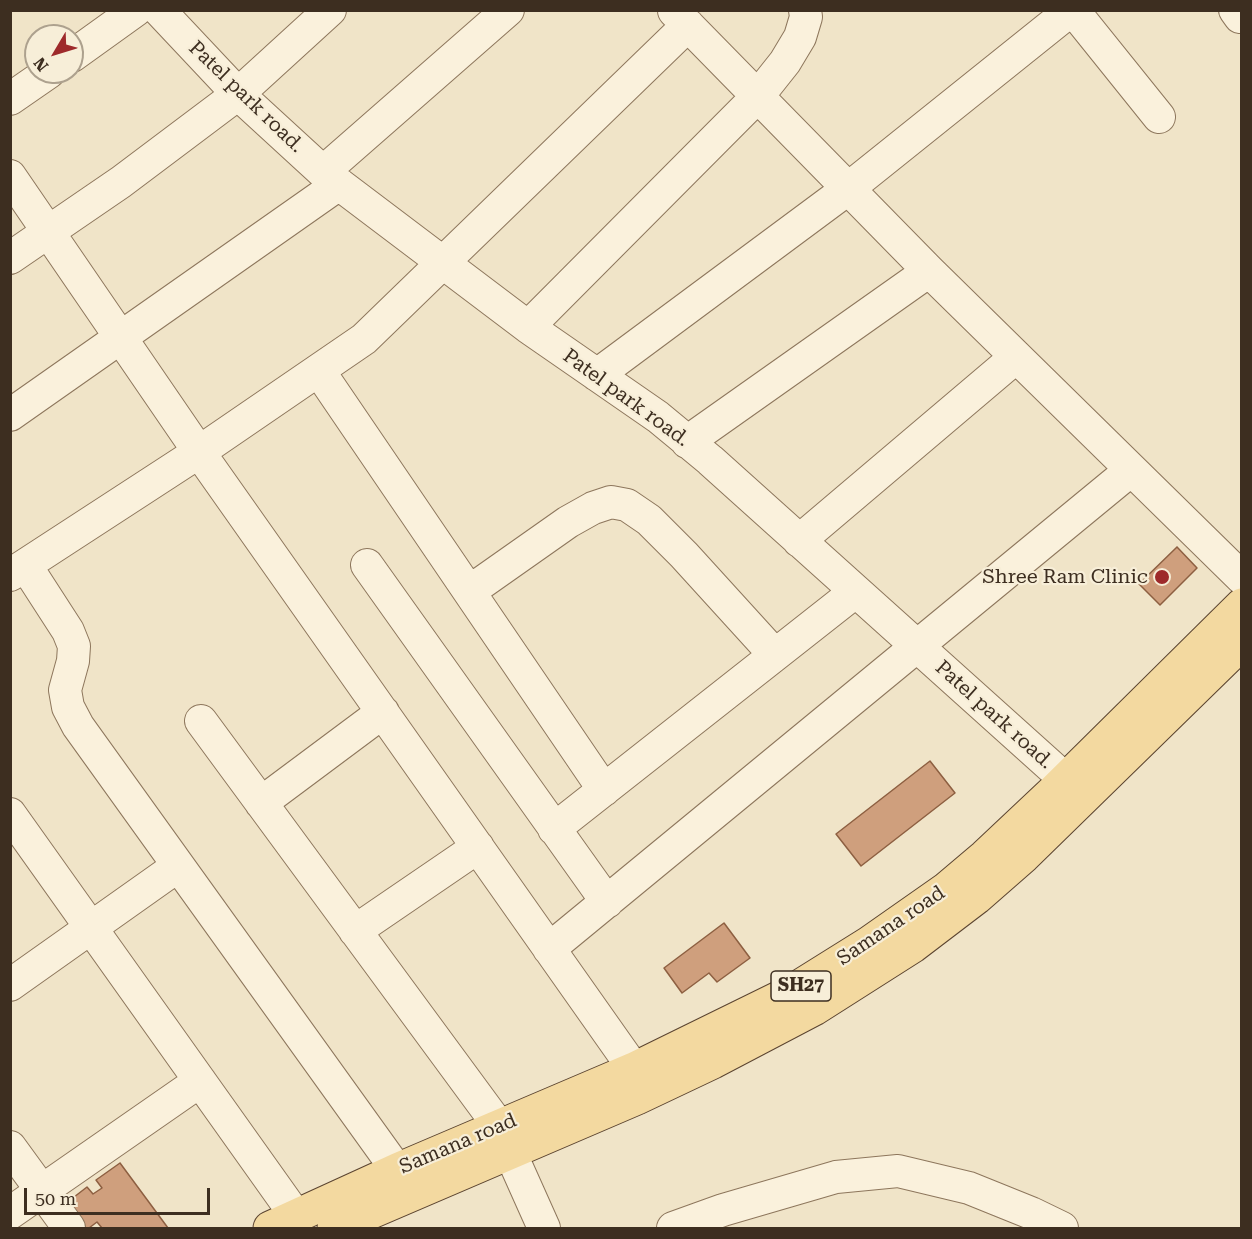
<!DOCTYPE html>
<html>
<head>
<meta charset="utf-8">
<style>
  body { margin:0 }
  #map { position:relative; width:1252px; height:1239px; overflow:hidden; background:#f0e4c8; font-family:"Roboto Serif",serif }
  canvas { display:block }
  .frame { position:absolute; inset:0; border:12px solid #3d2e20; pointer-events:none }
  .north { position:absolute; left:24px; top:24px; width:60px; height:60px; box-sizing:border-box; background:#f7eed8; border:2px solid #ada18e; border-radius:50%; rotate:232deg; font-size:16px; font-weight:700; line-height:24px; text-align:center; color:#3d2e20 }
  .north::after { content:''; display:block; margin:auto; width:21px; height:27px; background:#9e2a2b; clip-path:polygon(50% 0,100% 100%,50% 72%,0 100%) }
  .scale { position:absolute; left:24px; top:1188px; width:186px; height:27px; box-sizing:border-box; border:3px solid #3d2e20; border-top:0; padding-left:8px; font-size:18px; line-height:21px; white-space:nowrap; color:#3d2e20; -webkit-text-stroke:4px #f7eed8; paint-order:stroke }
</style>
</head>
<body>
<div id="map">
<canvas width="1252" height="1239"></canvas>
<div class="frame"></div>
<div class="north">N</div>
<div class="scale">50 m</div>
</div>
<script>
const ctx = document.querySelector('canvas').getContext('2d');
ctx.lineJoin = 'round';
function fill(path, color) {
  ctx.fillStyle = color;
  ctx.fill(path, 'evenodd');
}
function poly(rows) {
  const path = new Path2D();
  for (const r of rows) {
    path.moveTo(r[0], r[1]);
    for (let i = 2; i < r.length; i += 2) path.lineTo(r[i], r[i + 1]);
  }
  return path;
}
function strokePath(path, color, width, dash) {
  ctx.strokeStyle = color;
  ctx.lineWidth = width;
  ctx.lineCap = dash ? 'butt' : 'round';
  ctx.setLineDash(dash || []);
  ctx.stroke(path);
}
function write(font, color, halo, rows, align = 'center') {
  ctx.font = font + ' "Roboto Serif",serif';
  ctx.lineWidth = 4.5;
  ctx.setLineDash([]);
  ctx.textBaseline = 'middle';
  ctx.strokeStyle = halo;
  ctx.fillStyle = color;
  for (const [text, x, y, turn = 0] of rows) {
    ctx.save();
    ctx.translate(x, y);
    ctx.rotate((+turn || 0) * Math.PI / 180);
    ctx.textAlign = isNaN(turn) ? turn : align;
    if (halo) ctx.strokeText(text, 0, 0);
    ctx.fillText(text, 0, 0);
    ctx.restore();
  }
}
const building = poly([
  [1177,547,1197,568,1160,605,1139,584,1177,547],
  [930,761,955,793,861,866,836,834,930,761],
  [724,923,750,958,717,982,709,973,682,993,664,968,724,923],
  [120,1163,168,1228,102,1228,97,1222,89,1228,84,1228,65,1204,87,1187,93,1194,102,1188,96,1180,120,1163]
]);
fill(building, '#cf9f7d');
strokePath(building, '#8d5f41', 1.5);
const minor = poly([
  [159,10,238,94,323,172,528,327,658,417,710,460,1065,779,1083,798],
  [1073,10,1159,117],
  [1235,10,1240,17],
  [674,11,929,271,1242,578],
  [72,56,136,10],
  [10,99,49,72],
  [323,172,508,10],
  [10,176,199,452,634,1069,646,1093],
  [10,258,121,182,238,94,330,10],
  [528,327,758,96,785,62,800,37,806,17,805,10],
  [319,371,604,790],
  [597,375,849,188,1071,10],
  [10,415,339,184],
  [687,442,929,271],
  [799,541,1016,357],
  [367,565,607,902],
  [26,566,68,631,74,646,73,661,65,690,68,707,78,726,397,1170],
  [10,575,199,452,364,339,688,25],
  [470,591,568,522,593,508,611,502,627,505,649,520,684,555,775,655],
  [201,721,499,1126],
  [261,803,383,712],
  [10,814,296,1216],
  [554,829,855,592],
  [355,931,478,847],
  [549,949,1131,470],
  [10,985,178,866],
  [10,1147,69,1228],
  [510,1152,544,1228],
  [10,1213,200,1081],
  [673,1228,723,1210,836,1177,898,1171,969,1188,1031,1213,1062,1228]
]);
const major = poly([
  [270,1228,397,1170,634,1069,789,993,869,943,946,889,985,856,1054,791,1242,605],
  [334,1228,637,1098,713,1062,814,1009,913,946,976,898,1024,856,1242,643]
]);
strokePath(minor, '#8d765c', 34);
strokePath(major, '#5b4430', 35);
strokePath(minor, '#faf1dc', 32);
strokePath(major, '#f3d9a0', 33);
for (const [x, y, r, color] of [
  [1162,577,8,"#9e2a2b"]
]) {
  const dot = new Path2D();
  dot.arc(x, y, r, 0, 2 * Math.PI);
  ctx.fillStyle = color;
  ctx.fill(dot);
  strokePath(dot, '#f7eed8', 2);
}
for (const [x, y, w] of [
  [801,986,60]
]) {
  const box = new Path2D();
  box.roundRect(x - w / 2, y - 15, w, 30, 4.5);
  ctx.fillStyle = '#f7eed8';
  ctx.fill(box);
  strokePath(box, '#3d2e20', 1.5);
}
write('bold 18px', '#3d2e20', null, [
  ["SH27",801,986]
]);
write('20px', '#3d2e20', '#f7eed8', [
  ["Patel park road.",246,97,44],
  ["Patel park road.",626,398,36],
  ["Patel park road.",994,715,42],
  ["Samana road",891,926,-34],
  ["Samana road",458,1144,-23]
]);
write('20px', '#3d2e20', '#f7eed8', [
  ["Shree Ram Clinic",1148,577]
], 'right');
</script>
</body>
</html>
